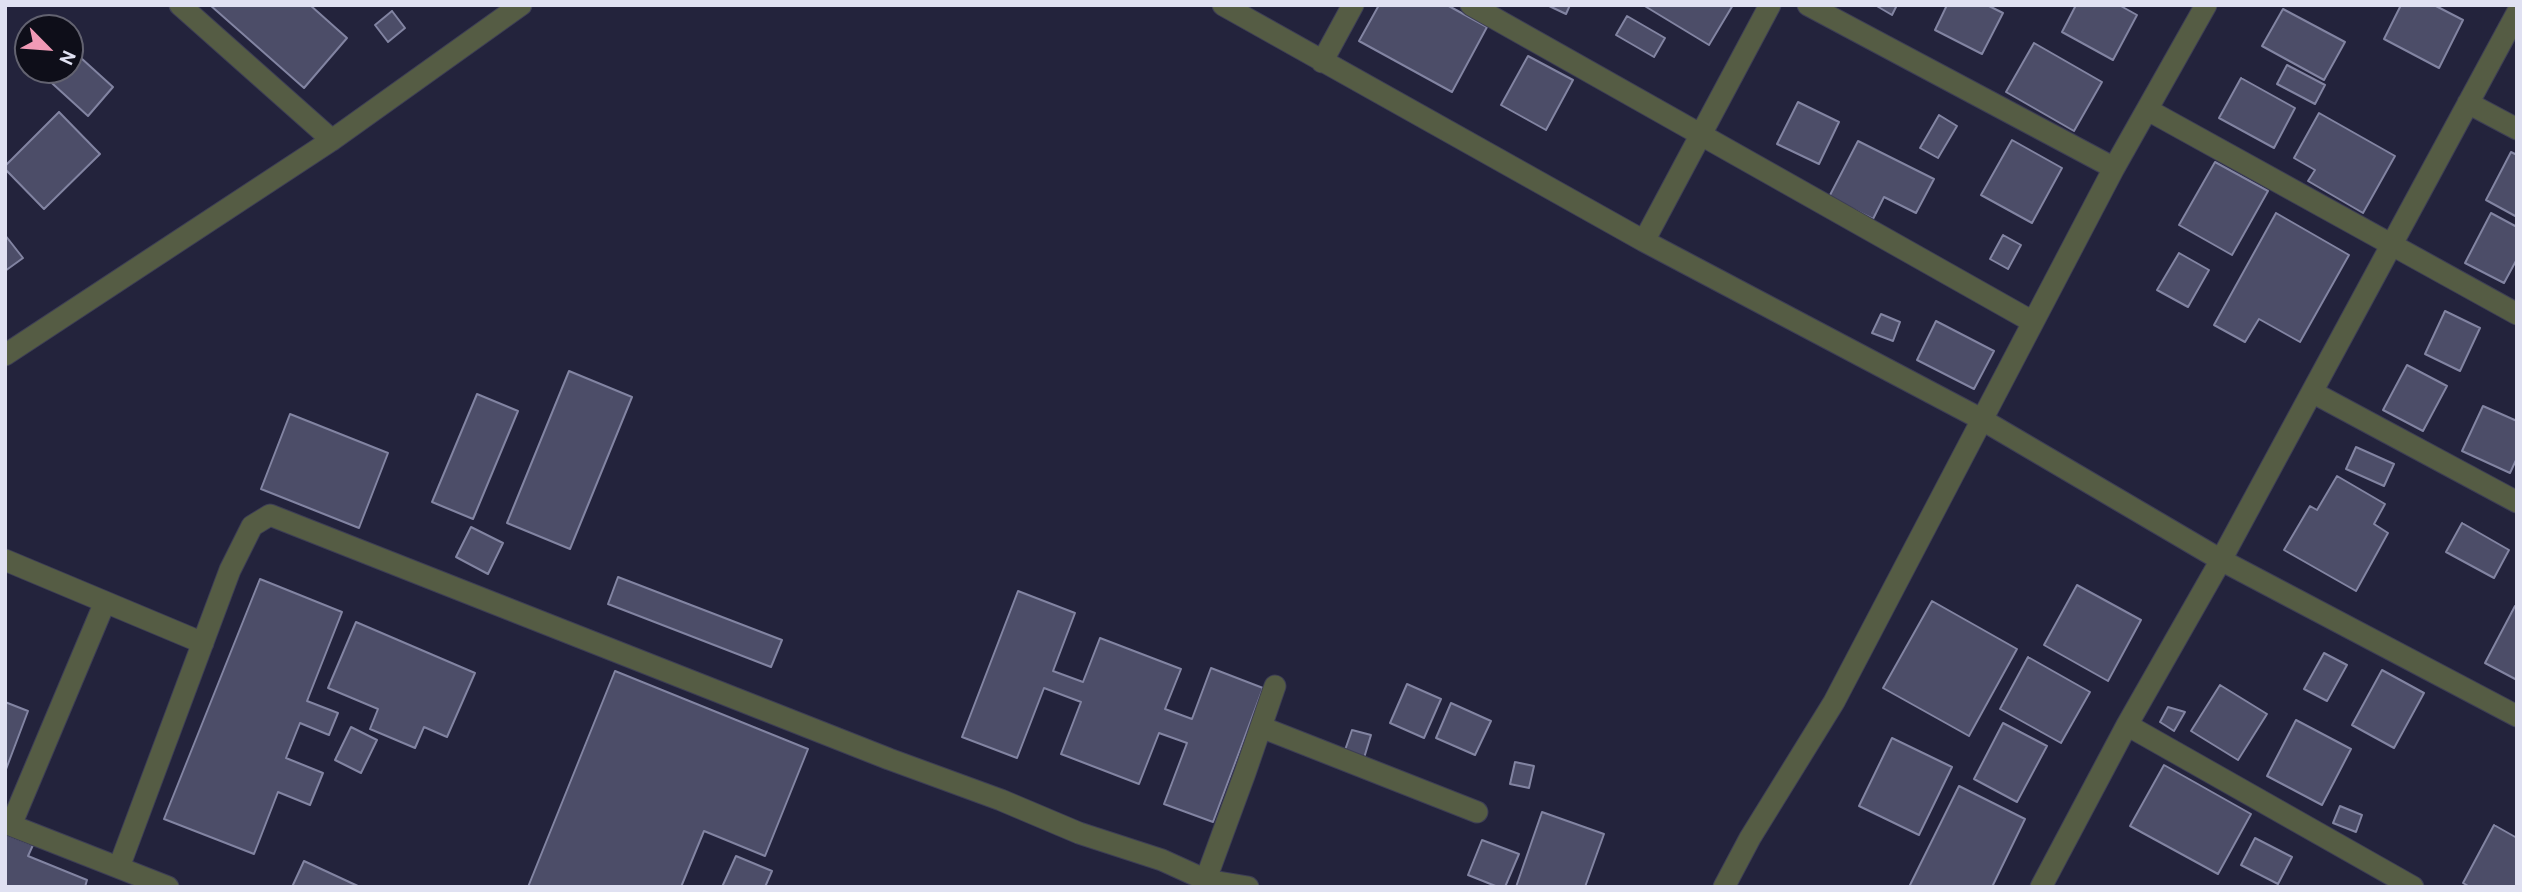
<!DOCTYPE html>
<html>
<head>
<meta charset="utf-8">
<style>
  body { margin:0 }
  #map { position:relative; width:2522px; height:892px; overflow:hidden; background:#23233c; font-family:Overpass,sans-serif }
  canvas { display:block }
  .frame { position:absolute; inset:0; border:7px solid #e0e1f2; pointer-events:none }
  .north { position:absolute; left:14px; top:14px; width:70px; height:70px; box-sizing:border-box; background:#0e0e19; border:2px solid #626270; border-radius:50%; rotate:115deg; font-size:19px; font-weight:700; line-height:28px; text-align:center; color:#e0e1f2 }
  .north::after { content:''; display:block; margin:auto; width:24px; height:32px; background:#f09ab6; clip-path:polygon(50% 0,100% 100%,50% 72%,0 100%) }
</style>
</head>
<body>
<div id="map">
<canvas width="2522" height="892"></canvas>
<div class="frame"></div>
<div class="north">N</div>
</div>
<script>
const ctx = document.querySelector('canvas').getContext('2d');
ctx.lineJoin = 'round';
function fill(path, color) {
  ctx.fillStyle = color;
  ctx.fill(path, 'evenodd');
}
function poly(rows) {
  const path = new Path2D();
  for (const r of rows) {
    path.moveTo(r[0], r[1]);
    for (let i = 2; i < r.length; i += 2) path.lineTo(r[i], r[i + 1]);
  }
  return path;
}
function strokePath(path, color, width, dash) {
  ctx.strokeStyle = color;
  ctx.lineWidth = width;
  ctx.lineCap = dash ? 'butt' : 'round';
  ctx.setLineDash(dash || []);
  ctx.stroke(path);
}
const building = poly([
  [210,5,310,5,347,38,304,88,210,5],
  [1379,5,1447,5,1487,27,1452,92,1359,41,1379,5],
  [1547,5,1570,5,1566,14,1547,5],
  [1643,5,1733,5,1709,45,1643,5],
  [1875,5,1897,5,1892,15,1875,5],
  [1947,5,1987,5,2003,13,1982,54,1935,30,1947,5],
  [2076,5,2119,5,2137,15,2113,60,2062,32,2076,5],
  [2401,5,2434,5,2463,20,2439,68,2384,39,2401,5],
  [2283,9,2345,42,2324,80,2262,46,2283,9],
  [392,11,405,28,388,42,375,25,392,11],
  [1627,16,1665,38,1654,57,1616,35,1627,16],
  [2034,43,2102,82,2074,131,2006,92,2034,43],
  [70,48,113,87,88,116,43,75,47,70,70,70,70,48],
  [1528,56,1573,80,1546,130,1501,105,1528,56],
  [2287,65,2325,85,2315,104,2277,84,2287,65],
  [2241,78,2295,108,2274,148,2219,118,2241,78],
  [1798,102,1839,122,1819,164,1777,144,1798,102],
  [59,112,100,154,44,209,5,169,5,166,59,112],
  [2319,113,2395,156,2363,213,2308,181,2315,170,2294,158,2319,113],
  [1939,115,1957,126,1938,158,1920,148,1939,115],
  [2012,140,2062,168,2032,223,1981,195,2012,140],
  [1858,141,1934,179,1916,213,1884,197,1873,219,1829,197,1858,141],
  [2511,152,2517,155,2517,217,2486,200,2511,152],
  [2215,162,2268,191,2232,255,2179,225,2215,162],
  [2276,213,2349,255,2300,342,2259,319,2245,342,2214,325,2276,213],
  [2491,213,2517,227,2517,259,2504,283,2465,263,2491,213],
  [5,235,23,258,5,271,5,235],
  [2003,235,2021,245,2008,269,1990,259,2003,235],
  [2179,253,2209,270,2188,307,2157,290,2179,253],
  [2445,311,2480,328,2460,371,2425,354,2445,311],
  [1881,314,1900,322,1893,341,1872,333,1881,314],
  [1936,321,1994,351,1974,389,1917,360,1936,321],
  [2407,365,2447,386,2423,431,2383,410,2407,365],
  [569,371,632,397,570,549,507,523,569,371],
  [477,394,518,411,473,519,432,502,477,394],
  [2483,406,2517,421,2517,458,2510,473,2462,451,2483,406],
  [290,414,388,453,359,528,261,489,290,414],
  [2356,447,2394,464,2384,486,2346,469,2356,447],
  [2337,476,2385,504,2374,524,2388,533,2356,591,2284,550,2310,506,2317,510,2337,476],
  [2462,523,2509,550,2494,578,2446,552,2462,523],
  [471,527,503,543,488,574,456,557,471,527],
  [618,577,782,640,771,667,608,604,618,577],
  [260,579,342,612,307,701,338,713,329,735,300,723,286,758,323,773,310,805,278,792,254,854,164,819,260,579],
  [2077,585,2141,620,2108,681,2044,645,2077,585],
  [1018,591,1075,613,1053,671,1083,682,1100,638,1181,669,1165,709,1192,719,1211,668,1263,688,1213,822,1164,804,1187,743,1159,733,1139,784,1061,754,1081,702,1044,688,1017,758,962,737,1018,591],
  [1932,601,2017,649,1969,736,1883,688,1932,601],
  [2515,606,2517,606,2517,680,2485,663,2515,606],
  [356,622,475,673,447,737,424,727,415,748,370,729,378,709,328,688,356,622],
  [2324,653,2347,665,2327,701,2304,689,2324,653],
  [2028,657,2090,692,2061,743,2000,709,2028,657],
  [2382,670,2424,693,2394,748,2352,725,2382,670],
  [615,671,808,749,765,856,704,831,681,887,528,887,615,671],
  [1407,684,1441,699,1424,738,1390,723,1407,684],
  [2220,685,2267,714,2238,760,2191,731,2220,685],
  [5,702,28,711,5,772,5,702],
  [1451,703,1491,721,1475,755,1436,738,1451,703],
  [2168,707,2185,712,2174,731,2160,722,2168,707],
  [2296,720,2351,749,2322,805,2267,776,2296,720],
  [2003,723,2047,746,2017,802,1974,779,2003,723],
  [351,727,377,740,361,773,335,760,351,727],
  [1352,730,1371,735,1364,758,1344,753,1352,730],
  [1892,738,1952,767,1919,835,1859,806,1892,738],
  [1515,762,1534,766,1529,788,1510,784,1515,762],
  [2164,765,2251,814,2218,874,2130,826,2164,765],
  [1959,786,2025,819,1992,887,1909,887,1959,786],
  [2340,806,2362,815,2356,832,2333,823,2340,806],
  [1542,812,1604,834,1585,887,1516,887,1542,812],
  [2494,825,2517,838,2517,887,2470,887,2463,883,2494,825],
  [5,834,33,845,28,856,87,880,85,887,5,887,5,834],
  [2255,838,2292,857,2278,884,2241,865,2255,838],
  [1482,840,1519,854,1505,887,1498,887,1468,875,1482,840],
  [736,856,772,871,765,887,722,887,736,856],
  [304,861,360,887,292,887,304,861]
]);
fill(building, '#4c4d68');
strokePath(building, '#8284a2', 2);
const minor = poly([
  [180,5,332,140],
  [1223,5,1644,241,1981,419,2221,560,2517,716],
  [1471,5,2033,322],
  [1808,5,2114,168],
  [1322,62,1353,5],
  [2468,103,2517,129],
  [2148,110,2517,314],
  [1644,241,1770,5],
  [5,355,332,140,521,5],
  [2312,392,2517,502],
  [5,560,203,643],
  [2127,725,2413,887],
  [1261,727,1477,812],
  [5,823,168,887],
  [11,825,105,602],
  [119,867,230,570,252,526,270,515,889,759,1001,800,1079,833,1162,860,1206,880,1248,887],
  [1203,887,1245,773,1275,686],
  [1724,887,1750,838,1834,702,2114,168,2206,5],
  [2041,887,2127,725,2221,560,2517,13]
]);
strokePath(minor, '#3d3e55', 23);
strokePath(minor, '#555c44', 21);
</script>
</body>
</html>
